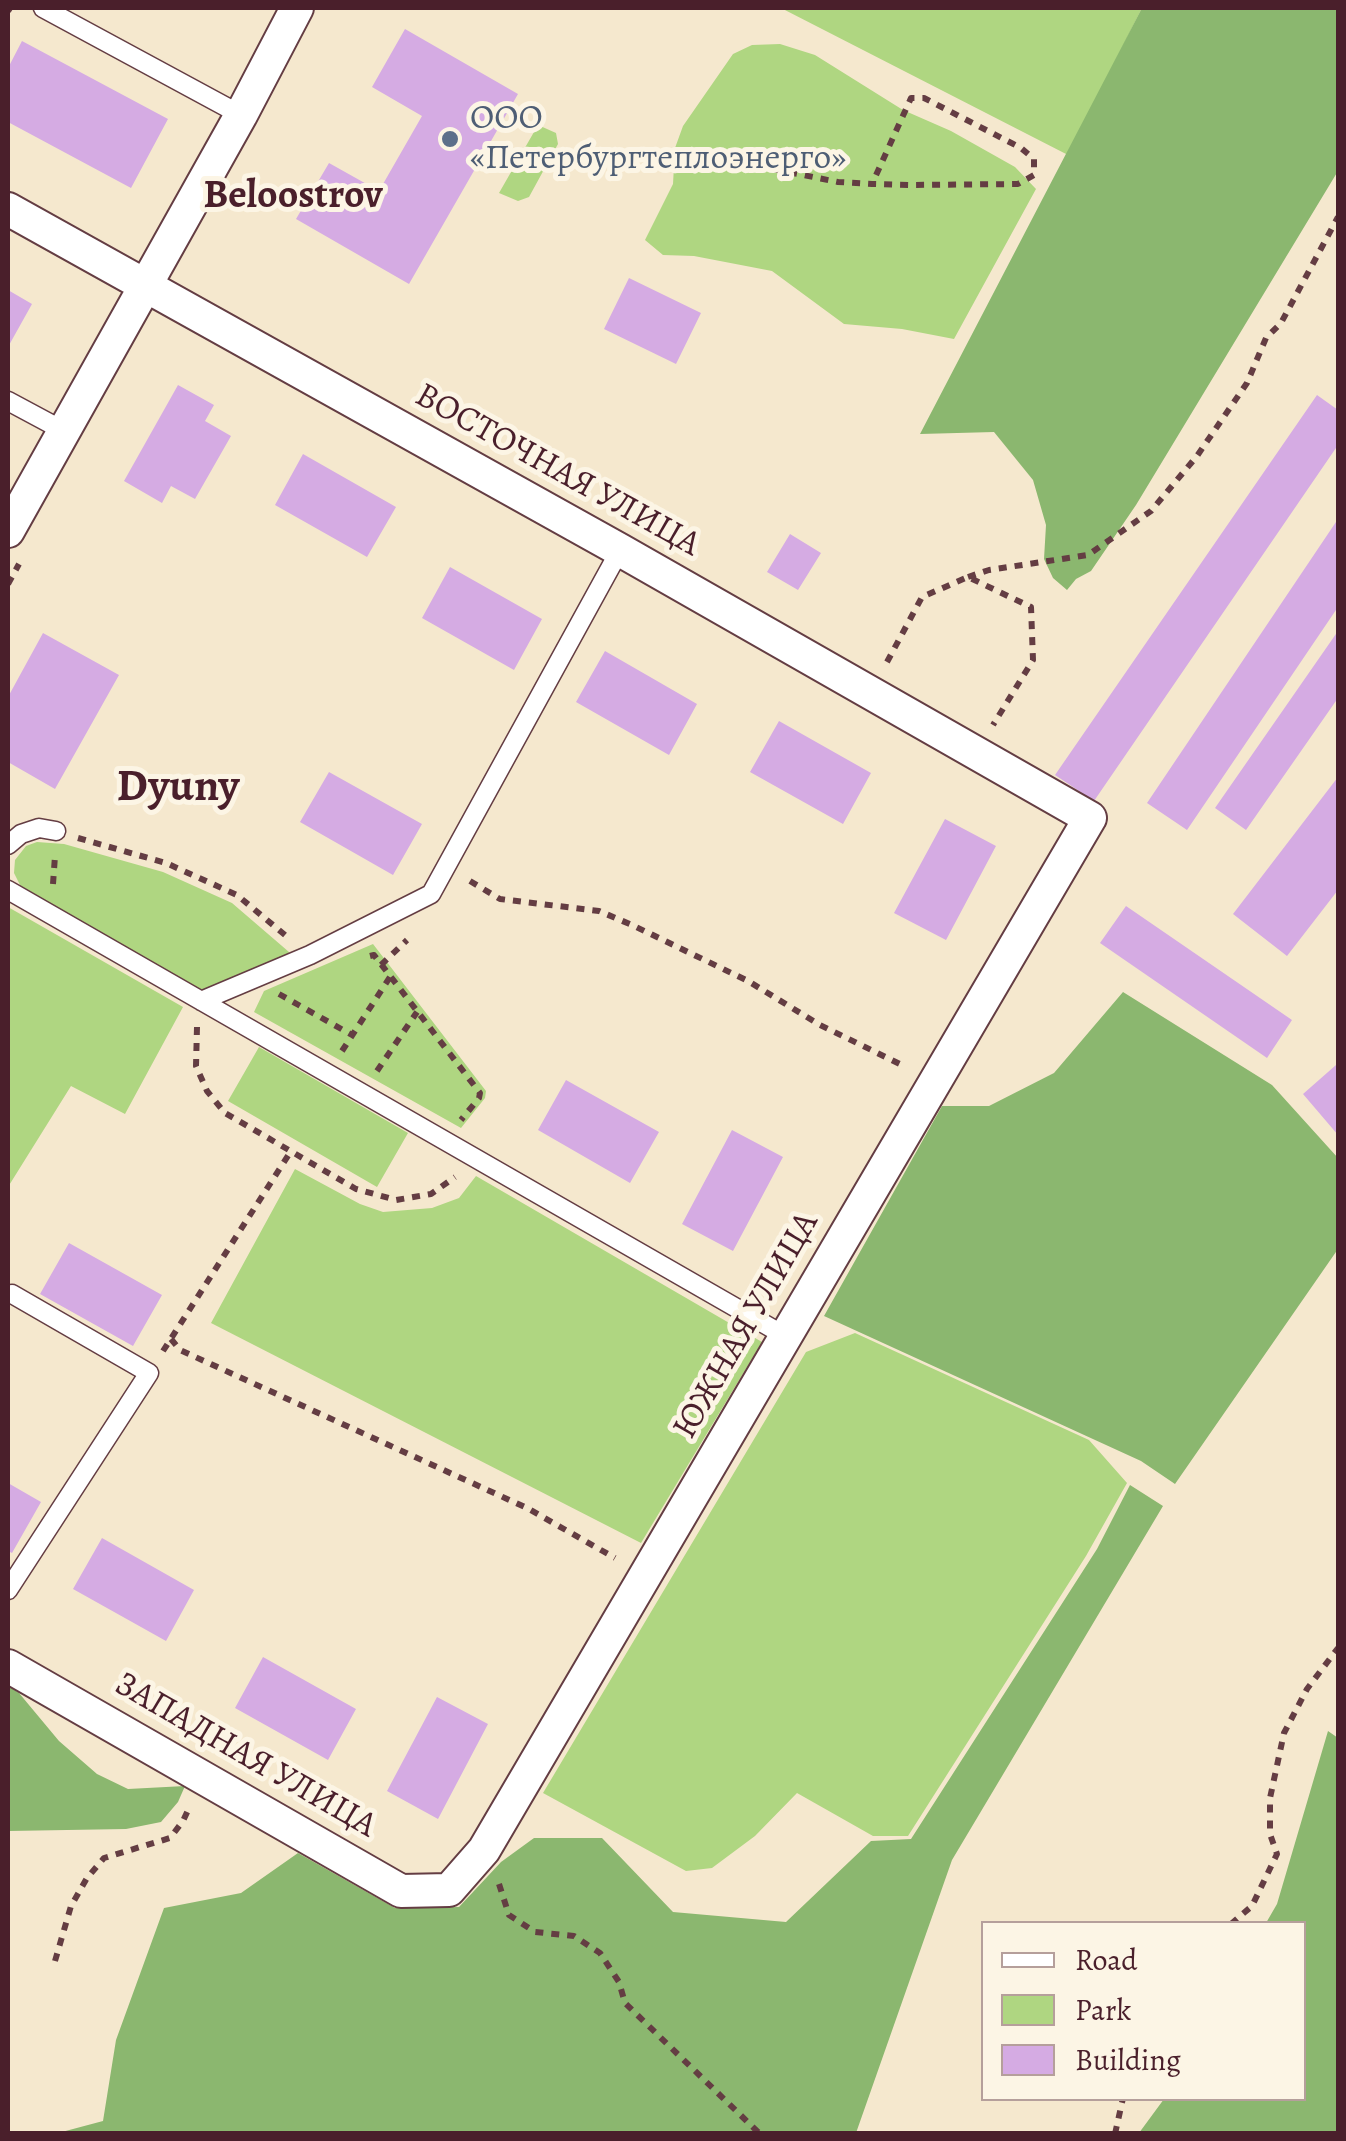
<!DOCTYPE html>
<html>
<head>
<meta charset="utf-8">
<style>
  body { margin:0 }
  #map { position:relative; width:1346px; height:2141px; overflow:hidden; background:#f5e8ce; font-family:Alegreya,serif }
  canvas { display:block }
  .frame { position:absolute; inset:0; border:10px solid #4a1f2b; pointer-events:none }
  .legend { position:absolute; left:981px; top:1921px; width:325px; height:180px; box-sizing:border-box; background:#fcf5e5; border:2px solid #b59f9b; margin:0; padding:12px 18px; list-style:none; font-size:30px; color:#4a1f2b }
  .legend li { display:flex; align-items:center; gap:20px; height:50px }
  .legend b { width:50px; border:2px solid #b59f9b }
</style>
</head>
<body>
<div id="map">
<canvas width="1346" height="2141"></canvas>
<div class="frame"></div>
<ul class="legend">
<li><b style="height:12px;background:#fff"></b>Road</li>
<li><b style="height:28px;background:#afd681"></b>Park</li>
<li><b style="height:28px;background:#d5abe3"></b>Building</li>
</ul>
</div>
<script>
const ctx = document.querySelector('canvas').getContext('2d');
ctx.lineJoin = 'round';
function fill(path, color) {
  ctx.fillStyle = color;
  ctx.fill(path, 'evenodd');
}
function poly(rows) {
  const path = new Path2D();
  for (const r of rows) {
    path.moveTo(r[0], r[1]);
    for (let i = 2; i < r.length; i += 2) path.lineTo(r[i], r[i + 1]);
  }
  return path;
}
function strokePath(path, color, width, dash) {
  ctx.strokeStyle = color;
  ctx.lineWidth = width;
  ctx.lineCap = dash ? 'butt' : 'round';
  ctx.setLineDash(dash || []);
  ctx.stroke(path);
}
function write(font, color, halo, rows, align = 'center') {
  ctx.font = font + ' Alegreya,serif';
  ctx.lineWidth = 10;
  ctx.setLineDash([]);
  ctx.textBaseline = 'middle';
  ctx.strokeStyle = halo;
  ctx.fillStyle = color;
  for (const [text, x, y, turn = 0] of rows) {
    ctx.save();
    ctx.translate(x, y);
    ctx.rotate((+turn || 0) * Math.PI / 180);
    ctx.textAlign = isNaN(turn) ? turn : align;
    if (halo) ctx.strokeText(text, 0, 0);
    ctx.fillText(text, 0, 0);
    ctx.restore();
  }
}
fill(poly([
  [781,8,1142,8,1068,155],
  [780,44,815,55,903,110,951,131,1015,167,1036,189,954,339,902,329,844,324,772,271,694,256,663,255,645,240,673,184,675,148,683,126,733,54,752,45],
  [538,125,556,133,558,144,529,197,518,201,499,193],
  [37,842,64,844,163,872,232,903,289,952,288,958,201,992,24,893,14,873,15,860,26,846],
  [8,907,183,1007,125,1114,71,1086,8,1187],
  [373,944,486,1091,485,1098,461,1128,254,1012,264,991],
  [259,1047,408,1133,377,1187,228,1101],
  [295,1169,360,1204,383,1212,432,1208,459,1198,476,1176,762,1342,641,1543,211,1323],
  [855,1333,1089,1440,1127,1483,1086,1556,908,1836,873,1836,797,1793,755,1836,712,1868,686,1871,543,1793,806,1352]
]), '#afd681');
fill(poly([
  [1142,8,1338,8,1338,171,1136,505,1091,571,1076,579,1067,590,1053,578,1044,559,1046,525,1033,480,994,432,920,434],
  [1123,992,1272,1085,1338,1158,1338,1249,1175,1484,1141,1461,824,1316,942,1106,989,1106,1054,1073],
  [1130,1485,1163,1506,952,1860,856,2133,58,2133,103,2121,116,2040,164,1908,241,1893,298,1853,395,1908,459,1907,501,1862,534,1838,602,1838,673,1912,786,1922,871,1841,911,1839,1097,1549],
  [8,1686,19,1693,59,1741,97,1774,128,1789,185,1786,178,1802,161,1822,126,1829,8,1831],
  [1328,1731,1338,1738,1338,2133,1139,2133,1164,2099,1304,2098,1304,1924,1266,1923,1277,1904]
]), '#8bb76f');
fill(poly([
  [405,29,518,94,409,284,296,219,329,163,379,191,422,116,372,87],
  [22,41,168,119,131,188,8,122,8,68],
  [629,278,701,313,676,364,604,329],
  [8,290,32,304,8,347],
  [178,385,214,405,205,421,231,436,195,499,171,486,162,503,124,481],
  [1317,395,1338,410,1338,445,1094,801,1055,775],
  [303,454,396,507,367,557,275,505],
  [1338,519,1338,607,1187,830,1147,803],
  [790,534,821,553,798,590,767,572],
  [450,567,542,619,514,670,422,618],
  [1338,631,1338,698,1246,830,1215,808],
  [43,633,119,675,55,789,8,762,8,697],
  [605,651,697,704,669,755,576,702],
  [779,721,871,773,843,824,750,772],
  [329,772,422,824,393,875,300,822],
  [1338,777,1338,890,1287,956,1233,914],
  [945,819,996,846,946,940,894,913],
  [1126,906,1292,1020,1267,1058,1100,943],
  [1336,1065,1338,1068,1338,1135,1303,1094],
  [566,1080,659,1132,630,1183,538,1130],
  [732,1130,783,1157,733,1251,682,1224],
  [69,1243,162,1295,133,1346,40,1294],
  [8,1483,41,1502,12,1553,8,1551],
  [102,1538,194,1590,166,1641,73,1589],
  [263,1657,356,1709,328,1760,235,1708],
  [437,1697,488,1724,438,1819,387,1791]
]), '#d5abe3');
const service = poly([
  [43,8,241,115],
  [8,401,64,431],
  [8,845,21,834,39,828,56,831],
  [8,890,787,1337],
  [201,1001,310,955,431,894,620,550],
  [8,1590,149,1373,12,1294]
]);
const minor = poly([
  [8,209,620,550,1090,818,484,1850,449,1890,401,1891,8,1666],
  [8,531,241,115,297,8]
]);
strokePath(service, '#643d43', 21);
strokePath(minor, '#643d43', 36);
strokePath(poly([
  [8,11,10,8],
  [647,150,713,157,838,182,872,184,910,185,1018,184,1034,175,1034,159,1021,148,924,98,911,98,872,184],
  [968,577,989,570,1088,555,1151,511,1197,456,1247,383,1266,338,1281,323,1338,217],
  [8,584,19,564],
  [887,662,922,597,968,577,1031,607,1033,660,993,725],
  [78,838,166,863,237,895,285,935],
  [470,881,500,899,599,911,632,925,748,981,820,1025,904,1066],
  [53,884,55,856],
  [370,956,374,955,480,1093,479,1098,461,1120],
  [381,965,407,940],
  [279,994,352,1035],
  [197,1027,196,1066,207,1091,225,1113,356,1189,396,1200,431,1194,455,1177],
  [342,1051,390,977],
  [377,1071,417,1012],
  [171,1339,180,1350,527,1508,615,1558],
  [163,1351,291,1151],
  [499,1884,509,1915,535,1932,574,1936,600,1953,619,1982,625,2003,760,2134],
  [1231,1924,1252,1906,1277,1854,1270,1834,1270,1798,1284,1733,1307,1689,1338,1648],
  [55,1961,71,1906,87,1878,104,1858,170,1838,183,1821,190,1806],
  [1115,2134,1123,2098]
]), '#643d43', 6, [8, 8]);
strokePath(service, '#fff', 18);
strokePath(minor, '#fff', 32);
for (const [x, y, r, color] of [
  [450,139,10,"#5c6f8a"]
]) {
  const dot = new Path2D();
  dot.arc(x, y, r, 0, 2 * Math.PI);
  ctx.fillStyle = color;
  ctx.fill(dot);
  strokePath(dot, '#fcf5e5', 4);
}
write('35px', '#4e5e75', '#fcf5e5', [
  ["ООО",470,119],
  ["«Петербургтеплоэнерго»",470,159]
], 'left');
write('35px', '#4a1f2b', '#fcf5e5', [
  ["ВОСТОЧНАЯ УЛИЦА",557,471,29],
  ["ЮЖНАЯ УЛИЦА",747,1326,-60],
  ["ЗАПАДНАЯ УЛИЦА",245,1756,30]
]);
write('bold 40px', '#4a1f2b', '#fcf5e5', [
  ["Beloostrov",293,197]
]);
write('bold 45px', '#4a1f2b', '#fcf5e5', [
  ["Dyuny",178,789]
]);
</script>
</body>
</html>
